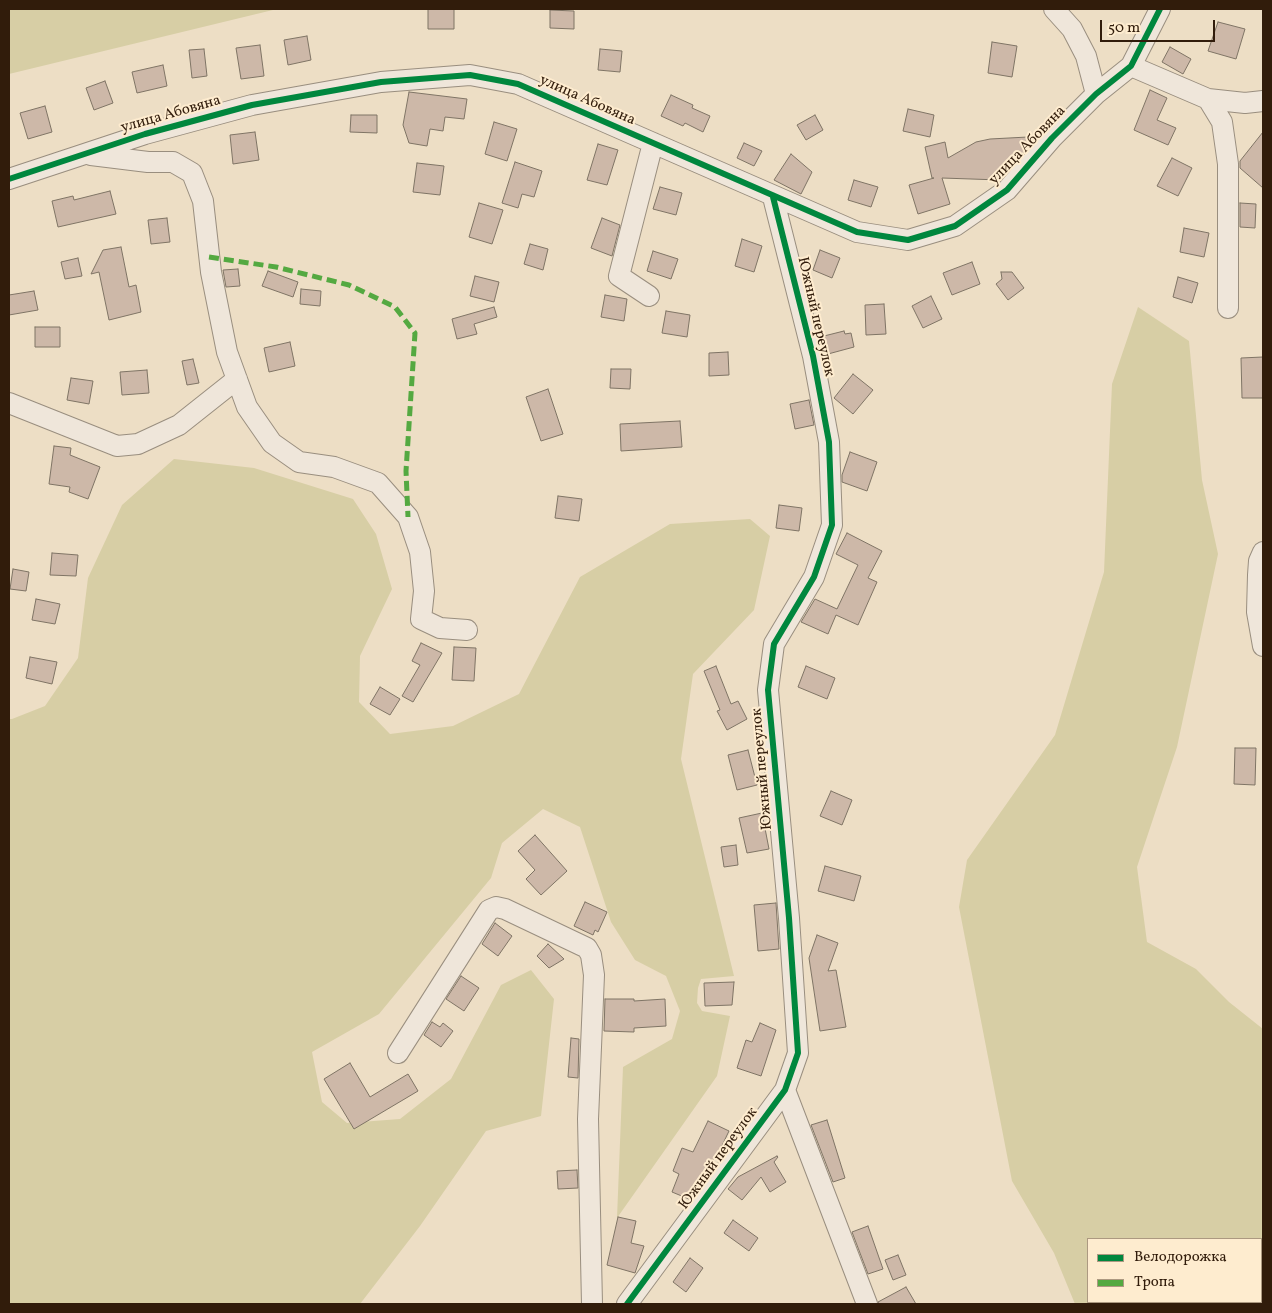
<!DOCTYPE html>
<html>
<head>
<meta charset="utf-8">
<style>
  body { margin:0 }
  #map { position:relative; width:1272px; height:1313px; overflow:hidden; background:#eddec5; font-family:Vollkorn,serif }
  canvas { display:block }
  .frame { position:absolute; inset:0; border:10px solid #311c0b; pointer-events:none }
  .legend { position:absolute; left:1087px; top:1238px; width:175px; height:65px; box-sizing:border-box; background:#feeccf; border:1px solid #ac9981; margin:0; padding:6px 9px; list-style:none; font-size:15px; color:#311c0b }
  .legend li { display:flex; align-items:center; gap:10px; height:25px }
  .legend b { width:25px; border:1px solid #ac9981 }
  .scale { position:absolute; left:1100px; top:20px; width:115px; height:22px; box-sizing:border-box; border:2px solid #311c0b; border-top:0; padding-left:6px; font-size:15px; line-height:18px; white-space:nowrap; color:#311c0b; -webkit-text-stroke:4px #feeccf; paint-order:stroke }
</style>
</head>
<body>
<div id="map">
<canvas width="1272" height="1313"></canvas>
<div class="frame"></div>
<ul class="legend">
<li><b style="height:6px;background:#00873e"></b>Велодорожка</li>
<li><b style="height:6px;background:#54a941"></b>Тропа</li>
</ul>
<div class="scale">50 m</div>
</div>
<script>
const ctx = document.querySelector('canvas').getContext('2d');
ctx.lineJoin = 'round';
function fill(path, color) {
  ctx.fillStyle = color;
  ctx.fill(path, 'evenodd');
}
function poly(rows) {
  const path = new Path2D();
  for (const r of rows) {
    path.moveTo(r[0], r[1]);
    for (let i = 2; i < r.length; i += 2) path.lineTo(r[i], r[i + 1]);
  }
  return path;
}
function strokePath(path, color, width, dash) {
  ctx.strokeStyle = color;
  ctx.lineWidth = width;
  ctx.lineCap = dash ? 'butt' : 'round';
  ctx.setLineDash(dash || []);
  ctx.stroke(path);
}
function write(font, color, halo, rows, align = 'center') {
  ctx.font = font + ' Vollkorn,serif';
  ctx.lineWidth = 4;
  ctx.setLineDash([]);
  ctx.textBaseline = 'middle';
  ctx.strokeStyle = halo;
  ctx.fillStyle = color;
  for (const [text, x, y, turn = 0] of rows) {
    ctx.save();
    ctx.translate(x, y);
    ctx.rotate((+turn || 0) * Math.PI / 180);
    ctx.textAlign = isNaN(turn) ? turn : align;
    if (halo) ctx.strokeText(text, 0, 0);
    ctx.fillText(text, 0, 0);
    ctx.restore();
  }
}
fill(poly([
  [9,9,277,9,9,74],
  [1138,307,1189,341,1202,480,1218,554,1177,747,1137,867,1147,942,1196,969,1229,1002,1263,1029,1263,1304,1075,1304,1054,1253,1012,1181,959,907,967,860,1055,735,1104,572,1112,384],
  [1088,1239,1261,1239,1261,1302,1088,1302],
  [174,459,254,468,353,499,376,534,392,589,360,656,359,702,390,734,453,726,519,694,580,577,670,524,750,519,770,536,754,610,693,674,681,759,734,976,701,979,698,988,697,1003,702,1011,730,1016,717,1076,617,1218,623,1067,672,1039,680,1011,666,976,635,960,611,922,580,827,543,809,502,843,491,878,379,1014,312,1052,322,1102,347,1123,400,1119,451,1079,501,985,531,970,554,999,541,1116,486,1131,420,1226,360,1304,9,1304,9,719,12,719,45,706,78,658,88,578,122,505]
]), '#d7cea5');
const building = poly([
  [428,9,454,9,454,29,428,29,428,9],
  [550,10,574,11,574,29,550,28,550,10],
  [1218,22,1245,29,1236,59,1208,51,1218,22],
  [307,36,311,60,288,65,284,40,307,36],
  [992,42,1017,46,1012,77,988,73,992,42],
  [260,45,264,76,241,79,236,48,260,45],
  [1170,47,1191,59,1183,74,1162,62,1170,47],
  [204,49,207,76,192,78,189,50,204,49],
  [600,49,622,51,620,72,598,70,600,49],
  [163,65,167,86,137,93,132,72,163,65],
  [105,81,113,103,94,110,86,88,105,81],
  [1150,90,1167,98,1157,120,1176,128,1168,145,1134,130,1150,90],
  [409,92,467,99,464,119,445,117,443,131,430,129,427,146,409,143,403,125,409,92],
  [671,95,693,105,692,108,710,116,703,132,685,123,683,126,661,116,671,95],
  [45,106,52,132,28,139,20,113,45,106],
  [908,109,934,115,930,137,903,131,908,109],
  [351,115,377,115,377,133,350,132,351,115],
  [815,115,823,130,806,140,797,125,815,115],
  [494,122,517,129,507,161,485,154,494,122],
  [255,132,259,160,233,164,230,135,255,132],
  [1263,132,1263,188,1240,168,1240,161,1263,132],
  [1028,137,1032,143,1000,180,942,178,950,204,918,214,909,185,934,178,932,178,925,147,945,142,948,158,976,142,990,139,1028,137],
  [744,143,762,151,754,166,737,158,744,143],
  [598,144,618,150,607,185,587,180,598,144],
  [791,154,812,172,801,194,774,180,791,154],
  [1172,158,1192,168,1178,196,1157,186,1172,158],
  [515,162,542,171,534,197,522,194,518,208,502,203,515,162],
  [417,163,444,166,440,195,413,192,417,163],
  [854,180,878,187,871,207,848,200,854,180],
  [660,187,682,193,676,215,653,209,660,187],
  [110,191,116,214,58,227,52,201,73,196,74,200,110,191],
  [479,203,503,210,492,244,469,237,479,203],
  [1240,203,1256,204,1255,228,1240,227,1240,203],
  [167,218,170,242,151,244,148,220,167,218],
  [602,218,620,225,612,256,591,248,602,218],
  [1184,228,1209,233,1204,257,1180,252,1184,228],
  [742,239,762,246,754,272,735,266,742,239],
  [530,244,548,249,543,270,524,264,530,244],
  [121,247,129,287,136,285,141,312,109,320,99,272,91,274,103,250,121,247],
  [820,250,840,258,832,278,813,270,820,250],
  [653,251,678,259,671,279,647,271,653,251],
  [78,258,82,276,65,279,61,262,78,258],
  [972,262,980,284,952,295,943,273,972,262],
  [238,269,240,286,226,287,223,270,238,269],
  [268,271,298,282,293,297,262,286,268,271],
  [1001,272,1012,272,1024,288,1008,300,996,284,1002,279,1001,272],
  [475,276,499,282,494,302,470,296,475,276],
  [1178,277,1198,283,1192,303,1173,297,1178,277],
  [301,289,321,291,320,306,300,304,301,289],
  [34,291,38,310,9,315,9,295,34,291],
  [605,295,627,299,624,321,601,317,605,295],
  [931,296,942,319,923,328,912,306,931,296],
  [884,304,886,334,866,335,865,305,884,304],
  [494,307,497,317,474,324,477,334,457,339,452,319,494,307],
  [666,311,690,315,687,337,662,333,666,311],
  [35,327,60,327,60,347,35,347,35,327],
  [844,331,845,334,851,333,854,347,828,354,824,336,844,331],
  [290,342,295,366,269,372,264,348,290,342],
  [728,352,729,375,709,376,709,353,728,352],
  [1263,357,1263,398,1242,398,1241,358,1263,357],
  [193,359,199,383,187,385,182,361,193,359],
  [611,369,631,369,630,389,610,388,611,369],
  [147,370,149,393,122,395,120,372,147,370],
  [853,374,873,390,853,414,834,398,853,374],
  [71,378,93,381,89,404,67,400,71,378],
  [548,389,563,434,541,441,526,397,548,389],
  [809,400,814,425,795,429,790,404,809,400],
  [680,421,682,447,621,451,620,424,680,421],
  [54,446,71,448,70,455,100,467,88,499,69,492,70,487,49,484,54,446],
  [850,452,877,462,867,491,842,482,842,475,850,452],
  [558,496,582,499,579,521,555,518,558,496],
  [779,505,802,508,799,531,776,528,779,505],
  [847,533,882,551,868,578,877,582,858,625,836,615,828,634,801,622,815,599,837,609,858,565,836,554,847,533],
  [52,553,78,555,76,576,50,575,52,553],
  [13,569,29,572,26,591,10,589,13,569],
  [36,599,60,604,55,624,32,620,36,599],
  [421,643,442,653,413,702,402,696,420,665,412,661,421,643],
  [454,647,476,648,474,681,452,680,454,647],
  [30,657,57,662,52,684,26,678,30,657],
  [716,666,731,704,738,701,747,719,727,730,717,711,720,710,704,671,716,666],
  [806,666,835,678,827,699,798,687,806,666],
  [380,687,400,699,390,715,370,704,380,687],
  [1235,748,1256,748,1255,785,1234,784,1235,748],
  [748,750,757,785,737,790,728,755,748,750],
  [831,791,852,800,842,825,820,816,831,791],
  [762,813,769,849,747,853,739,818,762,813],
  [535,835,567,871,541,895,526,879,535,870,518,851,535,835],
  [736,845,738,865,724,867,721,847,736,845],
  [825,866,861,876,854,901,818,891,825,866],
  [585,902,607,912,598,932,595,930,593,935,574,926,585,902],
  [776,903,779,949,758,951,754,905,776,903],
  [495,923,512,936,498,956,482,944,495,923],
  [817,935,838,943,828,971,836,970,846,1027,820,1031,809,958,817,935],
  [548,944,564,959,549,968,537,956,548,944],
  [461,976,479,988,464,1011,446,999,461,976],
  [734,982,732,1005,705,1006,704,983,734,982],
  [605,999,634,999,634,1001,665,999,666,1026,634,1028,634,1032,604,1031,605,999],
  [432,1022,440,1027,443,1023,453,1031,441,1047,424,1035,432,1022],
  [760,1023,776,1030,761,1076,737,1068,746,1040,752,1042,760,1023],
  [571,1038,579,1039,578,1078,568,1077,571,1038],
  [350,1063,370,1097,408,1074,418,1091,354,1129,324,1079,350,1063],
  [827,1120,845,1178,833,1182,811,1125,827,1120],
  [708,1121,729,1131,717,1156,715,1155,706,1176,689,1199,672,1192,679,1174,673,1171,682,1148,693,1152,708,1121],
  [777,1156,778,1157,774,1162,786,1182,770,1192,761,1177,742,1200,728,1189,738,1177,777,1156],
  [577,1170,578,1188,558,1189,557,1171,577,1170],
  [618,1217,636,1221,631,1243,644,1246,635,1273,607,1265,618,1217],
  [733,1220,758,1238,749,1251,724,1233,733,1220],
  [868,1226,883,1269,868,1274,852,1232,868,1226],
  [898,1255,906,1275,893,1280,885,1260,898,1255],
  [690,1258,703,1268,686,1292,673,1282,690,1258],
  [906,1287,916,1304,879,1304,878,1302,906,1287]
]);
fill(building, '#cdb8a8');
strokePath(building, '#7f7465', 1);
const minor = poly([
  [1054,9,1072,29,1086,56,1096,94],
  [1131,66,1208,99,1245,103,1263,101],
  [1208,99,1222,122,1228,164,1228,308],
  [91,155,148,162,173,162,192,173,203,201,211,272,227,352,247,407,272,443,299,462,334,467,378,483,408,517,420,552,424,591,421,619,440,628,467,630],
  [9,179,145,134,252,105,381,82,470,75,518,84,857,232,908,240,955,226,1007,190,1052,138,1096,94,1131,66,1160,9],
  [649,296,619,276,653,143],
  [9,403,117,446,138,444,179,425,237,379],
  [1263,552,1259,561,1258,575,1257,612,1263,646],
  [398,1053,489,910,496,907,505,909,587,948,591,955,594,975,588,1119,592,1304],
  [785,1090,867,1304],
  [627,1304,785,1090,798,1053,789,918,768,690,774,644,814,577,832,525,829,442,813,356,773,197]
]);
strokePath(minor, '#998e7f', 22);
strokePath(minor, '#efe6da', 20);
strokePath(poly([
  [209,257,276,267,349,285,395,307,415,333,406,471,408,517]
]), '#54a941', 5, [10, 5]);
strokePath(poly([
  [9,179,145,134,252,105,381,82,470,75,518,84,857,232,908,240,955,226,1007,190,1052,138,1096,94,1131,66,1160,9],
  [627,1304,785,1090,798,1053,789,918,768,690,774,644,814,577,832,525,829,442,813,356,773,197]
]), '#00873e', 6);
write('15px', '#311c0b', '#feeccf', [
  ["улица Абовяна",587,101,24],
  ["улица Абовяна",171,115,-16],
  ["улица Абовяна",1028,146,-46],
  ["Южный переулок",815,317,77],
  ["Южный переулок",763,769,-95],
  ["Южный переулок",719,1159,-54]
]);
</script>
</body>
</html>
